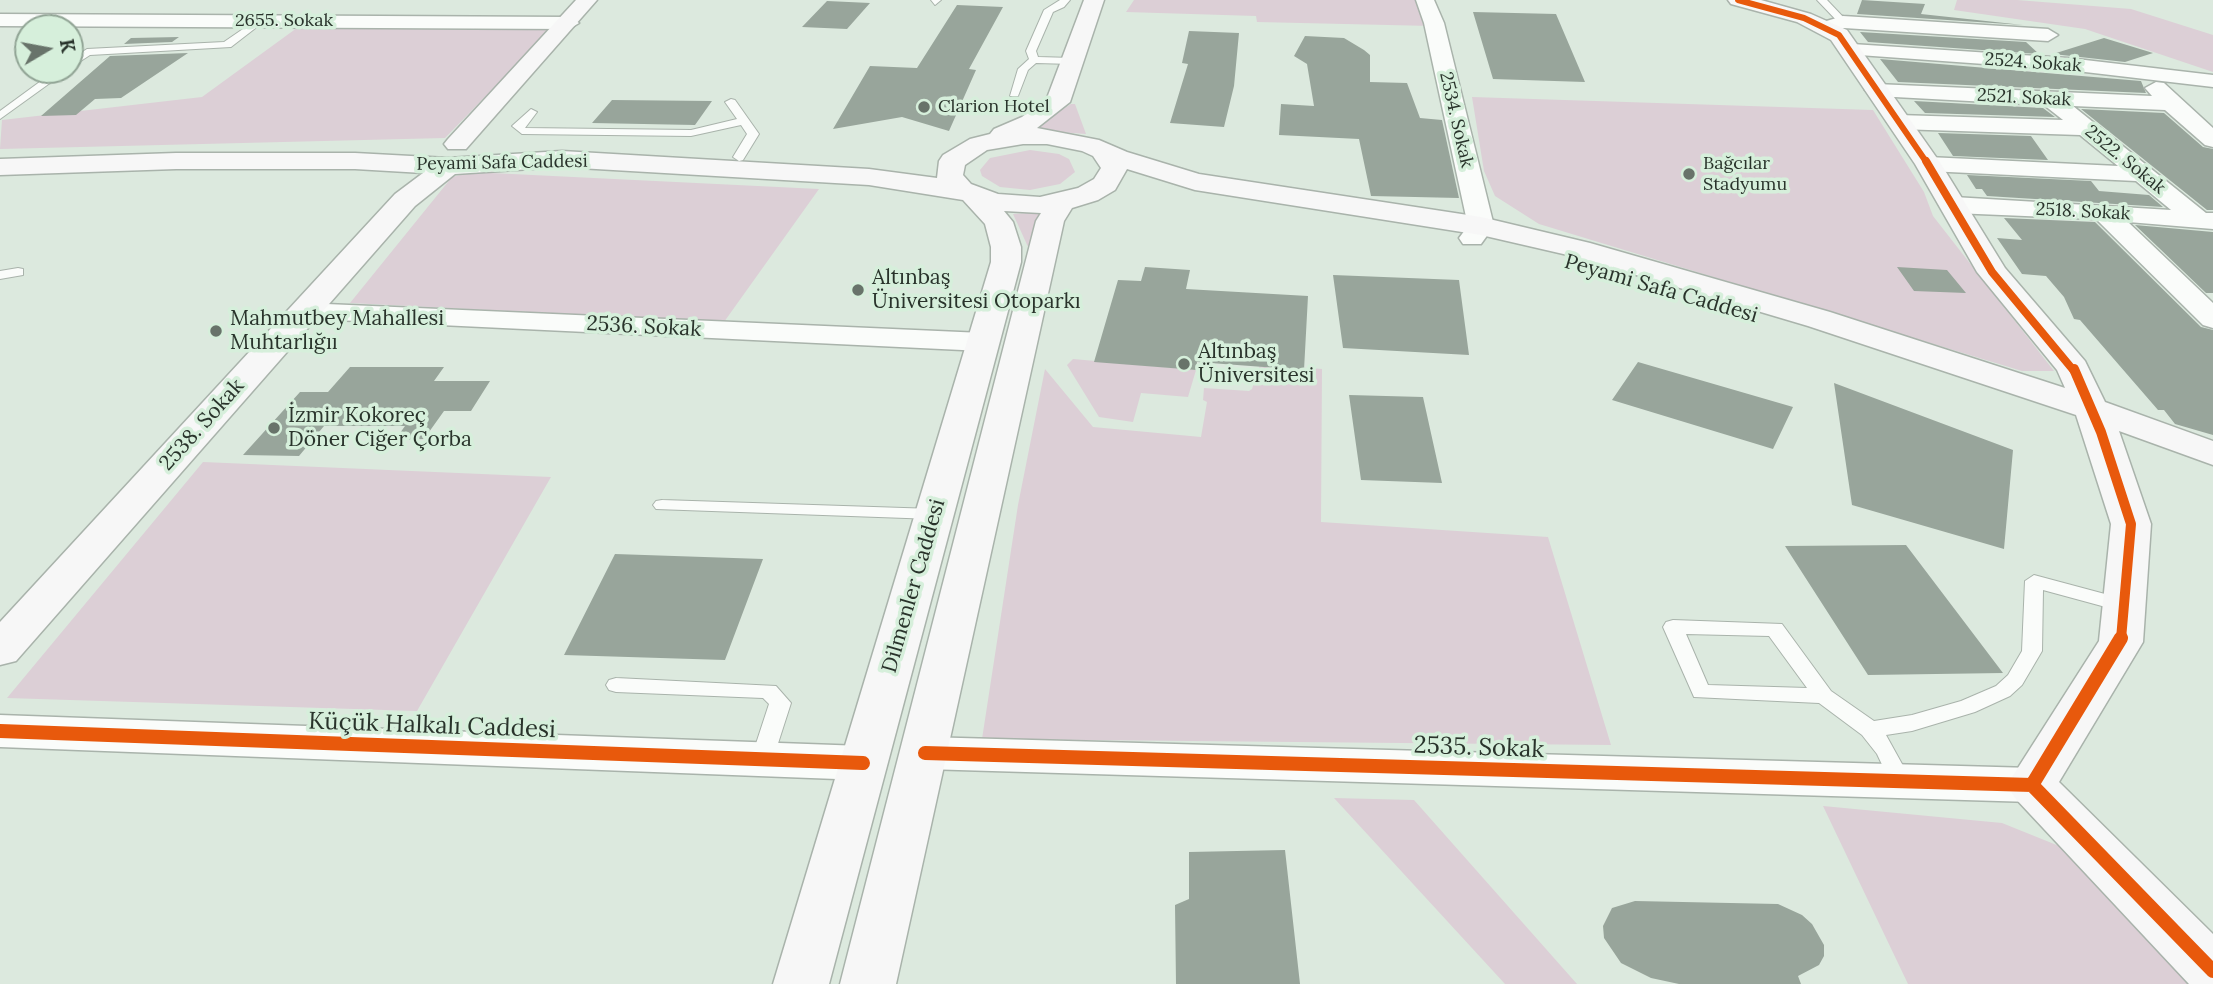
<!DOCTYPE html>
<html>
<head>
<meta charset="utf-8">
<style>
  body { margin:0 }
  #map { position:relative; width:2213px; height:984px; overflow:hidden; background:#dce9de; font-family:Lora,serif }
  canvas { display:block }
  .north { position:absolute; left:14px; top:14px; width:70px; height:70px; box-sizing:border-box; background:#d6efdb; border:2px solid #91a495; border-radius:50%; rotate:80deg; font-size:19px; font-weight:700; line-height:28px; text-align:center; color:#29332b }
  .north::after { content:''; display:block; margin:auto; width:24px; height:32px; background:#68736a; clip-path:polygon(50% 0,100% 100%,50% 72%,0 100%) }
</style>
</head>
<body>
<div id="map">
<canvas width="2213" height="984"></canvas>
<div class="north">K</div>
</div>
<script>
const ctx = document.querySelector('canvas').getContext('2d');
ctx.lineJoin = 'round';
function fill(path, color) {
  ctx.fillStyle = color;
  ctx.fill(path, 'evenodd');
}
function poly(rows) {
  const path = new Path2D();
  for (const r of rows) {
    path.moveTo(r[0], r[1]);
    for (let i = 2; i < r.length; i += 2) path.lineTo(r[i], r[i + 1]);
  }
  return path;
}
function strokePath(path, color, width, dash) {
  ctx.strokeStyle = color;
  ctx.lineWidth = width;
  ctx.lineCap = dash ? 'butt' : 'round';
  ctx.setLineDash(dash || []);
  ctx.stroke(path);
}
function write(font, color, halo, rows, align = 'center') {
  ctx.font = font + ' Lora,serif';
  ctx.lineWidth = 7;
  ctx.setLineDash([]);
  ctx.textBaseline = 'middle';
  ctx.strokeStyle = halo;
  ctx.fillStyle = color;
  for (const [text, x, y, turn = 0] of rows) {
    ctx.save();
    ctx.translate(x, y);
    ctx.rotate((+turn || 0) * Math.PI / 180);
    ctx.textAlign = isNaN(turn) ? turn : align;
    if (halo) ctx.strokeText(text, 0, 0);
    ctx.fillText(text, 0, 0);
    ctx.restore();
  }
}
fill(poly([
  [1134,0,1422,0,1432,26,1257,22,1256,16,1126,12],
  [1957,0,2017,0,2131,9,2213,35,2213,72,2085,29,1954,10],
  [301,25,552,28,445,138,0,149,2,120,202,97],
  [1472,97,1873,110,1924,192,1933,216,2054,371,2022,371,1539,224,1495,196,1484,171],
  [1071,104,1075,104,1086,134,1030,130],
  [1030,150,1059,154,1069,159,1075,172,1060,184,1030,190,1000,187,982,176,980,170,990,158],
  [471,172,819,189,724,322,350,303,452,177],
  [1042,212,1029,249,1013,214],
  [1073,359,1196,370,1188,397,1141,393,1133,422,1099,417,1067,365],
  [1260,364,1322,369,1321,522,1548,537,1611,745,982,739,1018,505,1045,369,1093,427,1201,437,1207,402,1203,400,1204,388,1249,391,1252,389],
  [203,462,551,477,417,711,7,698],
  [1334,798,1414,800,1577,984,1505,984],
  [1823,806,2002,823,2074,852,2197,984,1908,984]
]), '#dccfd6');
fill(poly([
  [1862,0,1925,4,1921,14,2023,25,1857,14],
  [827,1,870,3,847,29,802,27],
  [957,5,1003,7,969,69,976,70,949,131,902,117,833,129,870,66,917,68],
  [1473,12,1556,14,1585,82,1493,79],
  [1189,31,1239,33,1234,86,1224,127,1170,123,1188,64,1182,63],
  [1860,32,2026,42,2039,54,1868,42],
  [1305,36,1344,38,1364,50,1370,55,1370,82,1407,83,1420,118,1442,120,1459,198,1371,196,1359,139,1279,135,1281,104,1314,106,1307,64,1294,56],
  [179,37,172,42,124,44,131,38],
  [2104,38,2153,53,2125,62,2053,54],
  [188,53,121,98,95,99,76,115,41,116,110,56],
  [1880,59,2141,81,2146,93,1898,82],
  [612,100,712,101,695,125,592,123],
  [1914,101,2043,108,2055,117,1925,113],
  [2081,109,2164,113,2203,147,2213,149,2213,210,2207,210],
  [1938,133,2031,136,2048,160,1953,156],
  [1967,175,2091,181,2099,191,2149,195,2163,207,1987,196,1982,189,1976,189],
  [2004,218,2095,222,2201,327,2213,330,2213,435,2175,424,2164,410,2158,410,2080,320,2074,319,2064,297,2046,276,2022,274,1997,238,2022,240],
  [2135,225,2213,232,2213,293,2206,293],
  [1145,267,1190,270,1186,289,1308,296,1304,370,1197,362,1196,370,1094,362,1118,280,1141,281],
  [1897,267,1947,270,1966,293,1914,291],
  [1333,275,1459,280,1469,355,1343,348],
  [1638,362,1793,407,1773,449,1612,400],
  [350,367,444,367,434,381,490,381,471,411,444,411,424,439,395,440,405,426,324,426,299,456,243,455,300,392,328,392],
  [1834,383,2013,450,2004,549,1852,505],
  [1349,395,1423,397,1442,483,1361,480],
  [1906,545,2003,673,1868,675,1785,546],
  [615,554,763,559,725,660,564,655],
  [1285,850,1300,984,1176,984,1175,905,1189,899,1189,852],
  [1635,901,1778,904,1802,915,1812,924,1824,945,1824,956,1819,965,1798,976,1801,984,1679,984,1651,978,1621,963,1604,938,1603,926,1612,908]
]), '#98a59b');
const lane = poly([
  [931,0,941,0,935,5,931,0],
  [1060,0,1070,0,1064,7,1053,12,1036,51,1038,57,1072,58,1077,61,1072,64,1036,63,1028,70,1018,96,1010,96,1018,69,1029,59,1026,51,1044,10,1060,0],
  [1817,0,1827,0,1846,20,1846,24,1840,24,1817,0],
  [259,18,264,21,262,23,231,47,90,55,70,68,70,60,87,49,224,42,259,18],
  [56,70,68,70,0,119,0,111,56,70],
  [731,99,735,100,759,134,743,160,739,161,733,157,747,134,741,125,691,136,522,134,512,126,531,109,537,112,525,128,691,130,737,119,725,102,731,99],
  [18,268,23,269,23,275,0,279,0,271,18,268],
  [662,500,934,509,943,514,934,519,656,509,653,505,656,501,662,500],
  [2034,575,2131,601,2134,606,2131,611,2124,612,2043,590,2042,651,2022,685,2010,696,1975,712,1912,731,1886,735,1912,782,1909,788,1901,791,1893,788,1877,754,1862,735,1819,703,1694,697,1663,627,1666,622,1673,620,1782,624,1831,691,1874,721,1912,715,1961,701,1996,686,2008,675,2022,651,2025,581,2034,575],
  [1686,634,1769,636,1807,688,1708,685,1686,634],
  [616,678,776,686,791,703,773,759,770,765,762,767,754,765,751,759,769,704,763,698,616,692,609,690,606,685,609,680,616,678]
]);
const street = poly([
  [1416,0,1434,0,1444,23,1494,226,1481,244,1463,244,1459,238,1468,226,1424,23,1416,0],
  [0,14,569,17,579,23,569,29,0,26,0,14],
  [1843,16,2048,29,2058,35,2048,41,1844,28,1827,33,1817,27,1820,23,1843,16],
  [1852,44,2068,58,2213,75,2213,87,2068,70,1845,54,1842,50,1845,46,1852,44],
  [2156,82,2164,83,2213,128,2213,147,2205,145,2165,110,2073,106,2206,213,2213,213,2213,229,2128,222,2213,303,2213,328,2203,325,2096,219,1954,213,1945,210,1941,205,1945,200,1954,197,2171,210,2136,181,1928,171,1919,169,1916,164,1919,159,1928,157,2118,166,2080,135,1898,129,1887,122,1898,115,2063,120,2044,105,1876,96,1865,90,1876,84,2152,96,2145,88,2156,82],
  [304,303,983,333,994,336,998,342,994,348,983,351,294,318,289,312,294,306,304,303],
  [0,715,863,746,879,751,885,763,879,775,863,780,0,747,0,715],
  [925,737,2032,768,2048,773,2054,785,2048,797,2032,802,925,769,910,765,903,753,910,741,925,737]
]);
const secondary = poly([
  [576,0,597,0,466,149,448,149,444,144,448,139,576,0],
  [1084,0,1104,0,1070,102,1037,128,1099,140,1127,152,1199,174,1481,217,1590,243,1830,312,2065,388,2057,370,1977,272,1915,164,1831,40,1797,22,1731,4,1728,0,1761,0,1811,14,1847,30,1941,164,2005,268,2085,361,2105,402,2213,441,2213,465,2119,431,2151,524,2143,642,2059,782,2213,934,2213,984,2189,984,2015,798,2007,785,2099,641,2111,524,2076,415,1808,326,1572,256,1481,235,1195,190,1127,169,1115,190,1098,200,1072,208,1064,221,896,984,840,984,1036,221,1041,213,1004,211,1013,222,1021,247,1021,262,829,984,773,984,991,262,991,247,985,224,963,200,869,185,562,167,455,174,415,206,16,661,0,665,0,622,395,194,423,173,355,169,176,169,0,175,0,159,176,153,355,153,448,158,562,151,869,169,937,178,939,161,943,155,970,139,990,134,994,129,1022,117,1047,98,1084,0],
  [1023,144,1047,144,1082,151,1093,156,1101,168,1094,179,1078,188,1040,197,998,194,971,184,963,175,965,165,987,150,1023,144]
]);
strokePath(lane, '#a9b3ab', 2);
strokePath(street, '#a9b3ab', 3);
strokePath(secondary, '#a9b3ab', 3);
fill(lane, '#fafcfa');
fill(street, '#fafcfa');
fill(secondary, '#f7f7f7');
strokePath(poly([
  [1738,0,1804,18,1839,35,1927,163]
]), '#e8590c', 6);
strokePath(poly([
  [1926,161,1992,272,2074,371]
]), '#e8590c', 8);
strokePath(poly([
  [2074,369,2101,432,2131,524,2121,639]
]), '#e8590c', 10);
strokePath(poly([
  [2121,638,2032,785,2213,971],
  [0,731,863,763],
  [925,753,2032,785]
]), '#e8590c', 14);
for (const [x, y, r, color] of [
  [924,107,7,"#68736a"],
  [1689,174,7,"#68736a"],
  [858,290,7,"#68736a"],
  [216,331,7,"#68736a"],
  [1184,364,7,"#68736a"],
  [274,428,7,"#68736a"]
]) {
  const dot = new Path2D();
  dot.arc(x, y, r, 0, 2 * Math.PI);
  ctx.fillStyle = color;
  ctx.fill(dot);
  strokePath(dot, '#d6efdb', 2.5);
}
write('18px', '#29332b', '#d6efdb', [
  ["2655. Sokak",284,21],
  ["2524. Sokak",2033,63,4],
  ["2521. Sokak",2024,98,3],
  ["2534. Sokak",1456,120,77],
  ["2522. Sokak",2125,160,39],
  ["Peyami Safa Caddesi",502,163,-1],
  ["2518. Sokak",2083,212,3]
]);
write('18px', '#29332b', '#d6efdb', [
  ["Clarion Hotel",938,107],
  ["Bağcılar",1703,164],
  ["Stadyumu",1703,185]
], 'left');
write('21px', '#29332b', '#d6efdb', [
  ["Altınbaş",872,278],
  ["Üniversitesi Otoparkı",872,302],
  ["Mahmutbey Mahallesi",230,319],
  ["Muhtarlığıı",230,343],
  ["Altınbaş",1198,352],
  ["Üniversitesi",1198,376],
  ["İzmir Kokoreç",288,416],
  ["Döner Ciğer Çorba",288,440]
], 'left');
write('21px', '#29332b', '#d6efdb', [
  ["Peyami Safa Caddesi",1661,289,16],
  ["2536. Sokak",644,327,3],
  ["2538. Sokak",202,425,-48],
  ["Dilmenler Caddesi",914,586,-74]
]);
write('24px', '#29332b', '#d6efdb', [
  ["Küçük Halkalı Caddesi",432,726,2],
  ["2535. Sokak",1479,748,2]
]);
</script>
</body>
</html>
